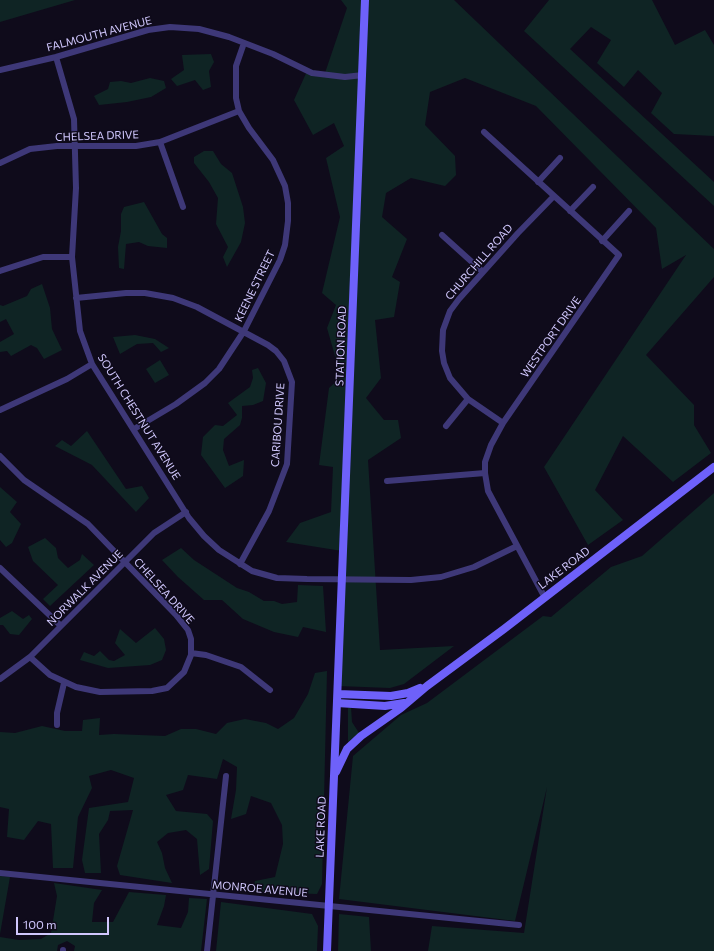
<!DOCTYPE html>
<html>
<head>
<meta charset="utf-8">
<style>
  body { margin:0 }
  #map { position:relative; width:714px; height:951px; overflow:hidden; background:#0f0b1b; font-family:Commissioner,sans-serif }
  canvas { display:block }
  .scale { position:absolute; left:16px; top:917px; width:93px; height:18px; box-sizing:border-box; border:2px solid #d0c7fd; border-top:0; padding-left:5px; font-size:12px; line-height:14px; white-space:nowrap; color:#d0c7fd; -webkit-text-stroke:3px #0f0b1b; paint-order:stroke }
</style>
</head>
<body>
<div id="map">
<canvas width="714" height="951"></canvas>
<div class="scale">100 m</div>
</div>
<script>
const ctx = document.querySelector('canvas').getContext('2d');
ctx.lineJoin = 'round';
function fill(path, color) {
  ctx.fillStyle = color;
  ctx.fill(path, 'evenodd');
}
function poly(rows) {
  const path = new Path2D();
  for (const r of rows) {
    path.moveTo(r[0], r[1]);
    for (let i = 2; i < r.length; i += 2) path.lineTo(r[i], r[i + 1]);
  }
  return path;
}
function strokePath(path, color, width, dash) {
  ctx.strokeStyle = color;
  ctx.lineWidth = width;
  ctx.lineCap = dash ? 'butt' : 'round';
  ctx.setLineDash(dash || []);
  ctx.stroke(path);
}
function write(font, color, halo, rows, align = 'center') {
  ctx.font = font + ' Commissioner,sans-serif';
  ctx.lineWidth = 3;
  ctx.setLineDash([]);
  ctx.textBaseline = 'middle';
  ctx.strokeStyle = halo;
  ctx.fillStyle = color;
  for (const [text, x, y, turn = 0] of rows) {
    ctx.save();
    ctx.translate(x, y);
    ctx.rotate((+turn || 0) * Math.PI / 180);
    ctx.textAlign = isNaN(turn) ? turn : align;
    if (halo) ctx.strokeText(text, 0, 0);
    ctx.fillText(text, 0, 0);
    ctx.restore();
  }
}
fill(poly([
  [0,0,75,0,0,22],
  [341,0,454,0,714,249,714,277,646,355,694,405,694,425,711,453,673,482,623,436,595,490,623,520,588,545,544,467,686,255,662,269,656,228,536,106,465,78,430,92,425,125,455,156,456,175,445,186,411,178,386,193,382,217,407,239,392,277,400,282,394,317,375,320,381,378,366,398,384,420,398,420,401,438,368,460,380,650,454,646,404,684,390,688,338,686,342,551,286,542,300,523,331,512,333,467,319,465,329,388,341,377,327,328,336,305,322,293,340,217,326,158,344,146,334,123,313,135,294,100,308,69,325,73,347,8],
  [549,0,652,0,675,45,705,30,714,45,714,136,674,134,651,113,662,93,638,70,624,87,597,63,611,40,591,27,570,49,714,182,714,206,524,31],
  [211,54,214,62,209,71,211,87,203,90,195,80,177,86,171,79,184,70,182,55],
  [150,78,164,81,166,88,151,97,127,102,99,105,94,96,108,89,110,82,121,81,131,83],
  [204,151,213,151,221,164,232,173,243,207,245,223,241,242,227,267,223,257,228,247,216,224,218,198,209,182,194,163,194,157],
  [144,202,162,234,167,238,167,248,148,246,139,242,126,244,124,269,119,268,118,247,121,231,121,214,124,207],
  [42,284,50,308,52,329,62,350,44,359,37,348,31,345,11,356,7,351,0,352,0,342,14,334,6,319,0,322,0,305,3,306,27,296,31,289],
  [135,335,155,339,169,348,161,352,153,343,137,344,120,354,113,337],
  [160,360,169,375,155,383,146,369],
  [258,368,266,383,263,401,253,405,242,406,242,418,240,425,224,439,223,450,229,466,244,460,243,476,225,488,201,455,203,437,215,425,223,426,237,415,228,403,250,387,253,378,252,370],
  [87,431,126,489,142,486,149,498,136,512,92,465,55,446,62,440,71,446],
  [0,487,17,502,10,512,21,524,12,543,6,547,0,540],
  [714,493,714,951,428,951,432,926,524,933,547,787,515,921,339,899,353,756,401,715,427,703,543,616,551,617,611,567,642,556],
  [45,538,56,548,58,558,68,568,80,560,82,554,94,565,50,606,43,599,58,585,33,561,28,547],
  [181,548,194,560,237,588,249,592,264,601,274,601,282,604,297,602,298,585,323,586,326,632,303,627,298,637,274,632,243,619,222,600,204,600,178,577,162,560],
  [12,611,23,619,29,615,32,619,19,635,10,634,3,625,0,625,0,618],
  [155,628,164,639,166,650,162,660,150,665,108,668,80,660,84,652,94,656,100,651,109,660,114,661,125,655,115,643,120,629,136,643],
  [327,671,322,884,317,894,253,892,255,881,275,877,283,844,282,825,271,803,251,796,246,814,231,819,236,790,237,767,223,759,217,779,188,775,183,790,166,795,176,811,207,814,213,821,209,869,200,875,197,839,186,830,168,833,157,842,162,853,165,868,172,883,120,875,117,866,133,810,110,811,108,820,99,834,101,873,85,873,82,860,89,808,128,802,134,778,111,770,89,776,92,788,78,817,73,868,53,868,51,824,38,821,24,840,7,837,9,809,0,807,0,732,15,733,42,726,65,731,82,731,83,720,100,718,99,735,114,734,165,736,181,729,196,729,216,734,227,723,245,719,266,723,278,729,294,718,308,694,315,673],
  [351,707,352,722,359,733,348,742,348,708],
  [0,876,10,877,0,934],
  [54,883,102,890,94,903,92,922,113,922,129,892,166,895,164,906,157,925,181,928,188,912,189,898,207,899,201,951,74,951,75,946,67,941,58,945,57,951,0,951,0,937,19,940,41,939,51,933,57,896],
  [221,902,312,914,318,926,317,951,216,951],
  [339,914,369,917,371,951,338,951]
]), '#0f2424');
strokePath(poly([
  [56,57,74,119,76,188,72,257,80,331,92,364,189,518,204,536,219,550,252,571,277,578,307,579,411,580,441,577,474,567,517,546],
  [0,70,56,57,148,30,170,27,199,29,229,37,273,54,312,73,345,77,363,75],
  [484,132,619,255,503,423,491,445,485,462,485,473,488,491,544,596],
  [160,142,183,207],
  [0,163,30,149,57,146,136,146,160,142,239,111],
  [538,182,560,158],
  [570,211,593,187],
  [442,235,483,272],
  [602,241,629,211],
  [0,271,43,257,72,257],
  [76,298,126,293,145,293,173,298,197,307,268,345,276,351,284,361,292,382,287,464,269,511,240,564],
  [0,410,67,379,92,364],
  [503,423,468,399,450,378,444,363,442,351,443,330,450,311,459,299,518,233,554,196],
  [446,426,468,399],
  [134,429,176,404,205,383,219,369,244,331,280,260,285,245,288,221,288,203,285,186,273,160,249,128,239,111,236,98,236,66,244,43],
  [0,456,24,480,88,524,176,615,188,630,191,639,191,655,184,672,167,688,152,691,100,692,76,687,50,675,30,657],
  [387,481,485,473],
  [0,568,61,626],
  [191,653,206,655,241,667,270,690],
  [0,679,30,657,154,533,186,512],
  [57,725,57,713,64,683],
  [0,873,519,925],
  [63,951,63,950],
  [207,951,226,776]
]), '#3e3878', 6);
strokePath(poly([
  [338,694,391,696,408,693,420,688],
  [337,703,385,706,404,703],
  [336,772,347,749,361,736,401,708,427,686,504,629,714,467],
  [327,951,365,0]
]), '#6e61fa', 8);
write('11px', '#d0c7fd', '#0f0b1b', [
  ["FALMOUTH AVENUE",99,34,-15],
  ["CHELSEA DRIVE",97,136,-2],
  ["CHURCHILL ROAD",479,262,-49],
  ["KEENE STREET",255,286,-64],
  ["WESTPORT DRIVE",551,337,-55],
  ["STATION ROAD",341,346,-88],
  ["SOUTH CHESTNUT AVENUE",139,417,58],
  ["CARIBOU DRIVE",278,425,-86],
  ["LAKE ROAD",564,568,-37],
  ["NORWALK AVENUE",85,588,-45],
  ["CHELSEA DRIVE",164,591,48],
  ["LAKE ROAD",321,827,-88],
  ["MONROE AVENUE",260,889,5]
]);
</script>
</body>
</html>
